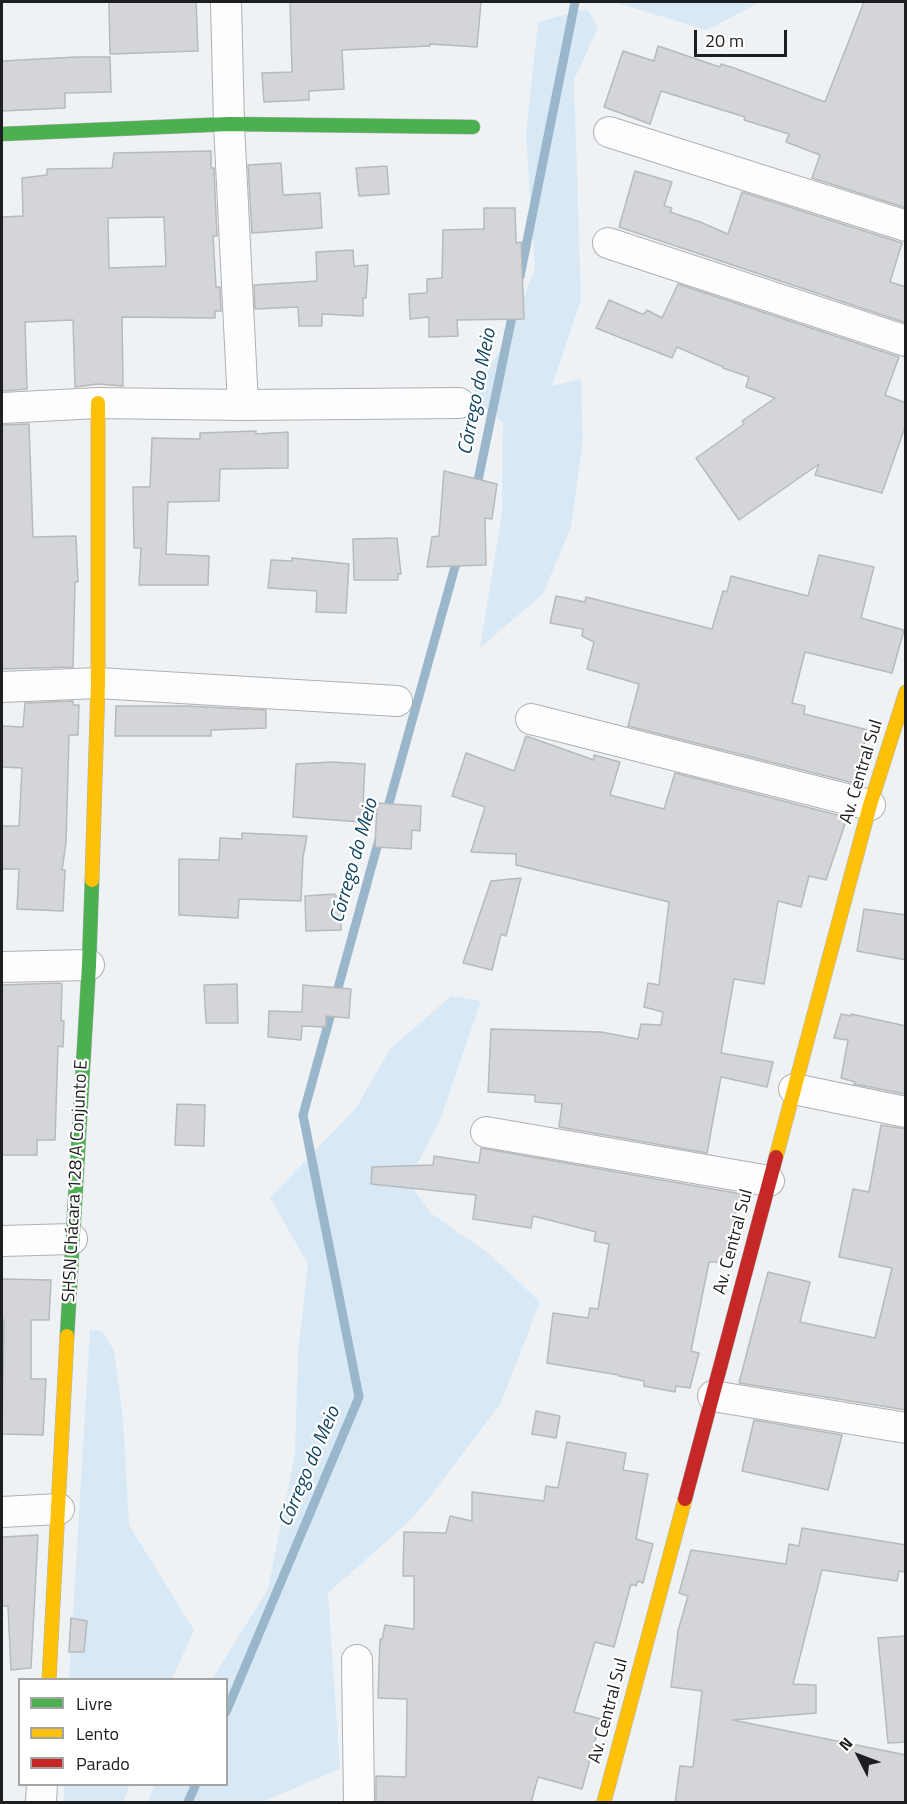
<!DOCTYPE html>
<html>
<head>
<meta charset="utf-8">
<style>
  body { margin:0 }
  #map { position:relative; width:907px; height:1804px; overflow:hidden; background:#eff2f5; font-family:"Titillium Web",sans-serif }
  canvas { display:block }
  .frame { position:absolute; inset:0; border:3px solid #1c1e1f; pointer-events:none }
  .legend { position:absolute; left:18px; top:1678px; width:210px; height:108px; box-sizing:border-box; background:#fff; border:2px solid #a4a5a5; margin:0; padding:8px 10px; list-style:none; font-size:18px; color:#1c1e1f }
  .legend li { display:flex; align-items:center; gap:12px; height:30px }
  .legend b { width:30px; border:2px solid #a4a5a5 }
  .north { position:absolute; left:829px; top:1726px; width:60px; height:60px; -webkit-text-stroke:4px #fff; paint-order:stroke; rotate:312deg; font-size:16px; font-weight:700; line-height:24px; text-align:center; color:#1c1e1f }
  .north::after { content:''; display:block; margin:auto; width:21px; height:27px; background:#1c1e1f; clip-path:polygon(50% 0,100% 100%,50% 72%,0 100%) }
  .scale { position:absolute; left:694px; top:30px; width:93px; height:27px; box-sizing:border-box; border:3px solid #1c1e1f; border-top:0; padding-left:8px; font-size:18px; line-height:21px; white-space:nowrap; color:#1c1e1f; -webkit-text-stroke:4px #fff; paint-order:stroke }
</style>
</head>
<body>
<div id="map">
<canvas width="907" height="1804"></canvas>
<div class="frame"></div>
<ul class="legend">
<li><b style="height:8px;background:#4caf50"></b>Livre</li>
<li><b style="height:8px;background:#ffc107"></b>Lento</li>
<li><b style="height:8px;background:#c62828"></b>Parado</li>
</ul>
<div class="north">N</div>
<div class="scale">20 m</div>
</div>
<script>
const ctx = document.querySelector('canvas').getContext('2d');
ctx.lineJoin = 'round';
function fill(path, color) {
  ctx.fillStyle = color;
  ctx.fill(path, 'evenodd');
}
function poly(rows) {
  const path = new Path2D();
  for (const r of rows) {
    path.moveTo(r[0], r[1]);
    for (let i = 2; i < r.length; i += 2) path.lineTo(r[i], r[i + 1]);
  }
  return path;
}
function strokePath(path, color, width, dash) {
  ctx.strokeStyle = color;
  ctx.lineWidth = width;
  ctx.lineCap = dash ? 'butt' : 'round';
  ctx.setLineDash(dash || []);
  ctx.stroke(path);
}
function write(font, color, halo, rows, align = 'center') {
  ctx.font = font + ' "Titillium Web",sans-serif';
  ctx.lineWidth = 4.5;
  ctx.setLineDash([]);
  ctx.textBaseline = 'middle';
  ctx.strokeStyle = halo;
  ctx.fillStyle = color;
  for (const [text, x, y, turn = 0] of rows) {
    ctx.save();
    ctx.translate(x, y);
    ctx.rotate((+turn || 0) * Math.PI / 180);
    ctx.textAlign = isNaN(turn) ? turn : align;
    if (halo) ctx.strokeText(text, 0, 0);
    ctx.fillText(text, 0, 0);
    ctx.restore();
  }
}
fill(poly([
  [613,2,761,2,707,30],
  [587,9,598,28,574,80,581,300,552,386,581,379,583,440,571,527,543,594,480,648,502,513,503,423,472,396,508,337,535,269,526,135,538,22],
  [451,996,481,1001,440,1120,408,1182,432,1214,488,1253,540,1302,500,1405,414,1517,328,1593,340,1769,262,1802,148,1802,154,1785,226,1784,226,1680,212,1679,268,1589,295,1454,298,1352,308,1264,270,1198,356,1108,390,1049],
  [90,1330,102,1331,114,1350,123,1419,129,1525,194,1630,172,1679,69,1680],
  [64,1785,64,1784,130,1785,123,1802,64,1802]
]), '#d8e9f5');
strokePath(poly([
  [520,276,575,2],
  [476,490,514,307],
  [386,814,458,556],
  [226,1712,359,1397,303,1115,380,836],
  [188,1802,196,1784]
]), '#9ab6ca', 9);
const building = poly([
  [109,2,196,2,198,51,110,54,109,2],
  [290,2,481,2,477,47,430,44,430,46,342,50,344,89,309,91,309,100,264,102,262,73,292,72,290,2],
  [864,2,906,2,906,208,812,178,820,155,786,142,789,134,744,120,745,117,661,91,650,124,604,107,623,51,654,61,658,46,720,67,721,64,734,68,825,102,864,2],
  [76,57,110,57,111,92,65,93,65,108,2,111,2,61,76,57],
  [211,151,211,168,214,168,217,236,213,236,216,287,220,287,221,311,215,311,215,318,122,317,123,386,97,384,75,387,73,320,25,322,27,389,2,391,2,217,23,216,22,178,47,175,47,169,112,168,114,153,211,151],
  [164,217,166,266,109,268,108,218,164,217],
  [281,163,283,195,320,193,322,228,252,233,248,165,281,163],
  [387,166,389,194,359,196,356,168,387,166],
  [635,171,672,182,664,206,672,208,670,212,700,222,728,234,742,192,902,243,890,282,906,287,906,323,619,227,635,171],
  [484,208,515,208,516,243,521,242,524,319,457,320,458,336,429,337,429,317,410,319,409,294,427,293,427,279,442,278,443,230,484,229,484,208],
  [353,250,354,266,368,265,366,298,363,298,363,316,322,314,322,326,299,326,298,307,255,309,254,285,317,281,316,252,353,250],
  [678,284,899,357,885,395,906,403,906,424,882,493,815,475,819,464,739,520,696,458,744,424,742,421,775,398,746,387,749,377,723,368,723,367,677,347,672,358,596,328,609,300,642,314,645,313,647,310,662,318,678,284],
  [29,424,33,537,76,536,78,582,75,582,73,667,2,669,2,425,29,424],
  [256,431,256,434,288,432,288,468,220,469,219,501,168,502,166,554,209,556,208,585,139,585,141,548,134,548,133,487,150,487,152,438,200,439,200,433,256,431],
  [444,471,497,484,492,519,485,518,486,565,427,567,432,537,439,536,444,471],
  [397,538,401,574,398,574,398,580,354,580,353,539,397,538],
  [819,555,874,567,861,618,904,630,892,673,805,652,792,703,805,706,804,714,868,730,854,783,628,726,639,684,587,669,594,642,582,636,583,629,550,623,556,596,585,602,586,597,712,629,723,591,727,592,731,576,808,596,819,555],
  [292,558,349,564,346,613,316,612,317,591,268,588,271,560,292,561,292,558],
  [73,701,73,705,79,705,78,735,69,735,66,843,62,870,65,870,63,911,17,909,19,869,2,869,2,826,19,826,22,768,2,767,2,726,23,727,25,703,73,701],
  [116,706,186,706,266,710,266,728,211,730,211,736,115,736,116,706],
  [526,736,594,760,594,755,620,762,610,795,664,809,675,773,845,817,846,821,826,880,809,876,801,907,778,901,764,984,734,979,721,1053,773,1062,767,1087,721,1077,707,1153,559,1127,562,1104,535,1102,535,1095,488,1092,491,1029,601,1032,638,1039,641,1024,661,1025,663,1012,644,1007,648,983,659,985,669,902,516,865,516,854,471,852,485,807,452,796,466,753,514,771,526,736],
  [332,762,365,764,362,822,293,817,296,764,332,762],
  [377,803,421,806,420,831,412,830,411,849,375,847,377,803],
  [242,833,307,836,303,857,301,901,239,899,238,918,179,915,179,859,219,860,220,838,242,839,242,833],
  [521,878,506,936,501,934,492,970,463,963,491,881,521,878],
  [335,894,334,896,341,896,341,930,306,931,305,896,335,894],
  [864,909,906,915,906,960,857,951,864,909],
  [59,983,62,984,61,1021,64,1021,63,1047,58,1046,55,1140,37,1140,37,1155,2,1155,2,985,59,983],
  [237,984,238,1023,206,1023,204,985,237,984],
  [303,985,351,989,349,1018,326,1016,326,1027,302,1026,301,1040,268,1037,269,1011,302,1012,303,985],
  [841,1014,851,1016,851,1014,906,1026,906,1094,854,1084,855,1082,841,1078,848,1040,834,1038,841,1014],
  [177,1104,205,1105,204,1146,175,1145,177,1104],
  [881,1125,906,1129,906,1410,739,1383,768,1272,810,1282,800,1322,875,1338,892,1268,839,1257,853,1189,869,1192,881,1125],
  [481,1148,741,1194,722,1262,709,1262,691,1351,699,1353,690,1388,676,1386,675,1392,644,1386,644,1381,619,1376,619,1375,547,1363,553,1313,588,1318,590,1308,598,1309,609,1244,594,1241,596,1232,533,1216,531,1228,473,1219,476,1195,371,1184,372,1167,433,1165,434,1156,479,1163,481,1148],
  [2,1279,51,1280,49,1320,31,1320,31,1379,46,1379,43,1435,2,1434,4,1320,2,1320,2,1279],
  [536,1411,560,1416,556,1438,532,1434,536,1411],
  [754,1420,842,1435,828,1490,742,1471,754,1420],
  [567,1442,626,1453,623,1470,648,1474,636,1539,653,1544,643,1583,638,1581,636,1586,631,1584,614,1647,595,1642,574,1712,601,1719,582,1789,538,1777,531,1803,376,1803,376,1776,406,1777,407,1699,378,1698,380,1639,382,1640,385,1625,414,1629,414,1576,403,1576,404,1532,446,1533,450,1516,472,1521,472,1492,544,1501,546,1486,558,1488,567,1442],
  [802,1528,906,1545,906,1572,899,1571,897,1581,822,1570,793,1684,816,1685,816,1713,733,1720,906,1755,906,1803,675,1803,680,1766,693,1767,702,1691,671,1687,678,1631,688,1596,679,1593,691,1550,786,1564,789,1544,799,1546,802,1528],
  [38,1535,31,1668,11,1670,8,1606,2,1606,2,1539,3,1537,38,1535],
  [71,1618,87,1621,84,1652,69,1652,71,1618],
  [906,1636,906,1742,888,1743,878,1638,906,1636]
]);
fill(building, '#d3d5d8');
strokePath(building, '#b7babc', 1.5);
const street = poly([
  [226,2,229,124,243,405],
  [609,132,906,226],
  [608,243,906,341],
  [2,408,98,403,243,405,459,403],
  [2,687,98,683,397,701],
  [531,719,870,805],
  [2,967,89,965],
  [794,1089,906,1112],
  [486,1132,769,1181],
  [2,1241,72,1239],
  [713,1396,906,1428],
  [2,1512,59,1509],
  [357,1660,359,1802],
  [41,1802,42,1784]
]);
const fast = poly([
  [2,134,229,124,473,127],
  [67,1336,89,965,92,880]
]);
const slow = poly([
  [92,880,98,683,98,403],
  [776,1157,870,805,906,692],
  [49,1680,67,1336],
  [604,1802,685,1499]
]);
const jam = poly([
  [685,1499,776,1157]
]);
strokePath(street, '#aeb0b2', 32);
strokePath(fast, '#aeb0b2', 15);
strokePath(slow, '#aeb0b2', 15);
strokePath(jam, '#aeb0b2', 15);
strokePath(street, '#fdfdfe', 30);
strokePath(fast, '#4caf50', 14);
strokePath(slow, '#ffc107', 14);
strokePath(jam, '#c62828', 14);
write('18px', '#1c1e1f', '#fff', [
  ["Av. Central Sul",862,772,-73],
  ["SHSN Chácara 128 A Conjunto E",76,1181,-87],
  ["Av. Central Sul",734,1242,-75],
  ["Av. Central Sul",609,1711,-75]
]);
write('italic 20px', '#114561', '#fff', [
  ["Córrego do Meio",478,392,-79],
  ["Córrego do Meio",355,861,-74],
  ["Córrego do Meio",310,1467,-67]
]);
</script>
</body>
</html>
